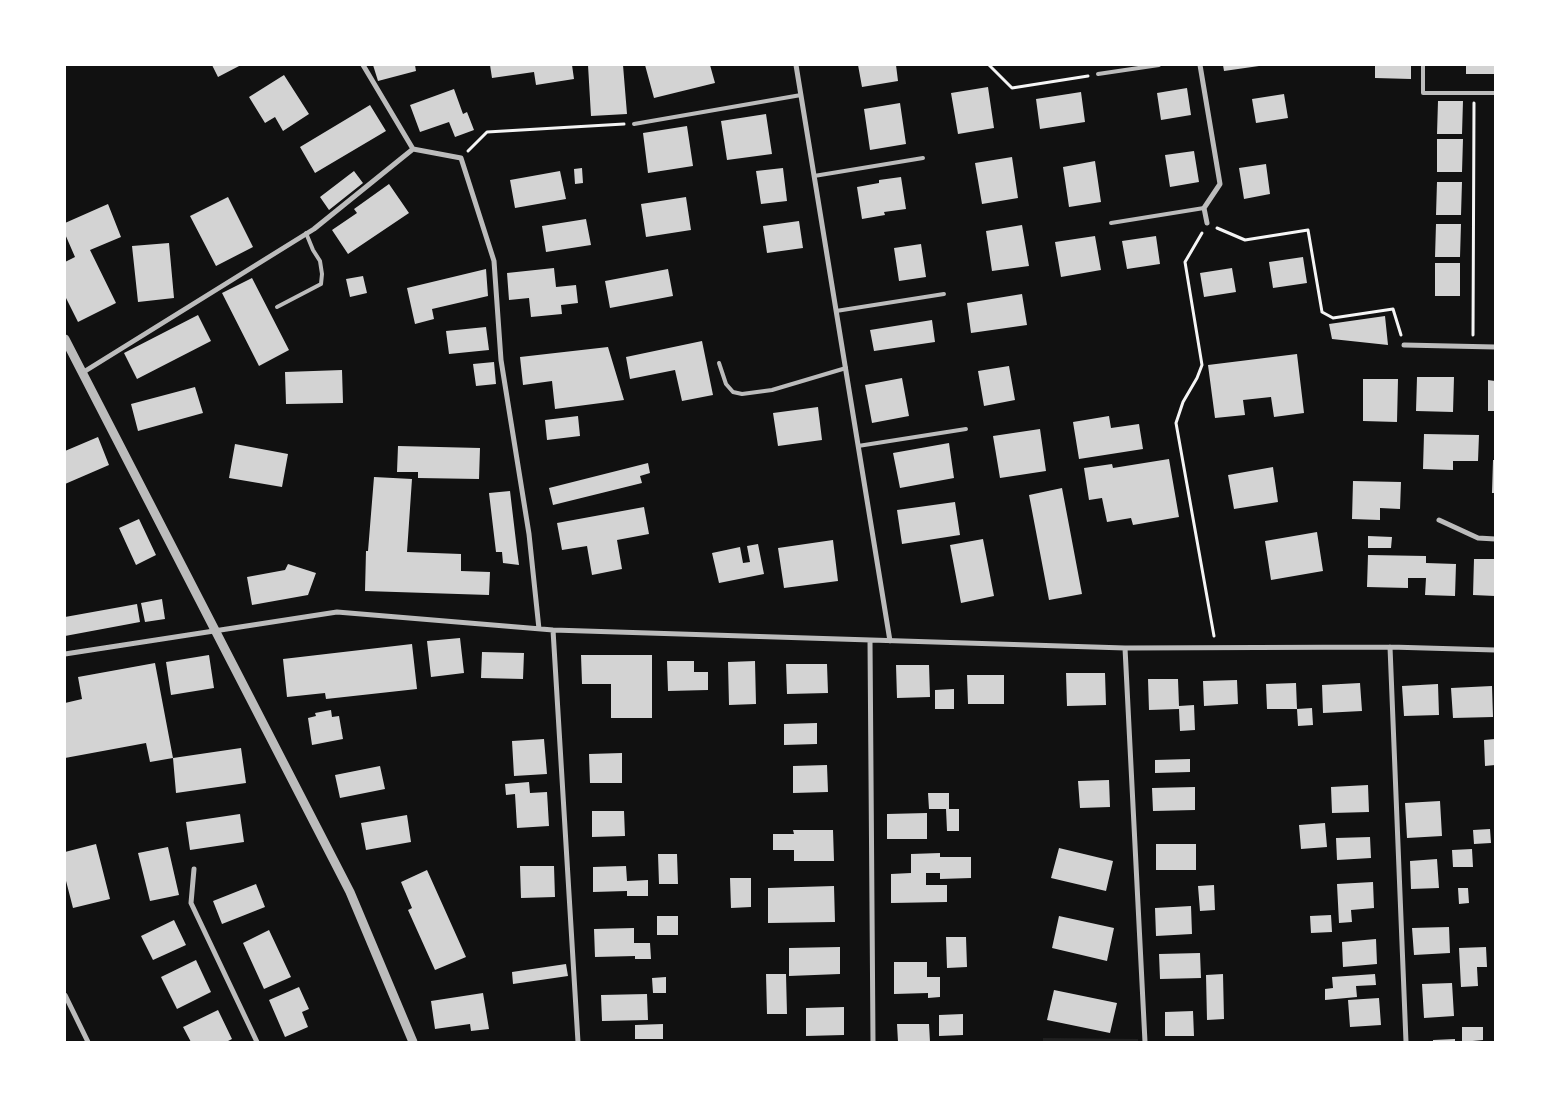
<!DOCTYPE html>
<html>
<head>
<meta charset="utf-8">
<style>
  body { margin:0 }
  #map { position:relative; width:1560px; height:1107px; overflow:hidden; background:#111; font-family:Georgia,serif }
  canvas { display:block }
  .frame { position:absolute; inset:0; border:66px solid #fff; pointer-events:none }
</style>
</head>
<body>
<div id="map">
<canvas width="1560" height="1107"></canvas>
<div class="frame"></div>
</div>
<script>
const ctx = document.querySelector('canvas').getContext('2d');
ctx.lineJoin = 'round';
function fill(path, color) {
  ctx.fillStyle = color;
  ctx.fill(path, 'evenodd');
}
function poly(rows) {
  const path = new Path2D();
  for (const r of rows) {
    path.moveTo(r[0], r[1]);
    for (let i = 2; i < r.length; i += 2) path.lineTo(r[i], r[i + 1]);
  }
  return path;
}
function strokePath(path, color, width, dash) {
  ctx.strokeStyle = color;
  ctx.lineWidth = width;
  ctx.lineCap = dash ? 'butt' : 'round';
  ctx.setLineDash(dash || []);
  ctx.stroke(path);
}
fill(poly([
  [1043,1038,1138,1039,1138,1042,1043,1042]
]), '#202020');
fill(poly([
  [212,65,241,65,218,77],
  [373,65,415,65,416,71,378,81],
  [490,65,572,65,574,79,536,85,534,72,492,78],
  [588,65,623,65,627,114,591,116],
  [645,65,710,65,715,83,654,98],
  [858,65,896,65,898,81,862,87],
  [1223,65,1258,65,1259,66,1224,71],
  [1375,65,1411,65,1411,79,1375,78],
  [1466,65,1495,65,1495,74,1466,74],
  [284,75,309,114,283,131,275,117,265,123,249,97],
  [988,87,994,128,958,134,951,93],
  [1187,88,1191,115,1161,120,1157,93],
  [454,89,463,114,467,112,474,130,455,137,449,122,420,132,410,105],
  [1081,92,1085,122,1040,129,1036,99],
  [1284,94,1288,118,1256,123,1252,99],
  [1438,101,1463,101,1462,134,1437,134],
  [900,103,906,144,870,150,864,109],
  [370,105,386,131,315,173,300,147],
  [766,114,772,154,727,160,721,121],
  [687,126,693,166,648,173,643,133],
  [1437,139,1463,139,1462,172,1437,172],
  [1194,151,1199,182,1170,187,1165,155],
  [1012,157,1018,198,982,204,975,163],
  [1095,161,1101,202,1069,207,1063,167],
  [1266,164,1270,194,1244,199,1239,168],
  [582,168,583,183,575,184,574,169],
  [783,168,787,201,761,204,756,171],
  [354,171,363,183,329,210,320,197],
  [560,171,566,199,515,208,510,180],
  [901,177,906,209,884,212,885,215,862,219,857,187,879,183,879,180],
  [1437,182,1462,182,1461,215,1436,215],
  [389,184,409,213,348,254,332,230,357,213,354,209],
  [228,197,253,247,216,266,190,216],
  [686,197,691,230,646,237,641,204],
  [108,204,121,237,90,250,116,303,78,322,65,296,65,262,75,257,65,234,65,223],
  [586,219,591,245,546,252,542,226],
  [799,221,803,248,767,253,763,226],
  [1436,224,1461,224,1460,257,1435,257],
  [1022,225,1029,266,992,271,986,231],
  [1095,236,1101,270,1061,277,1055,242],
  [1156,236,1160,264,1127,269,1122,241],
  [169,243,174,298,138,302,132,246],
  [921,244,926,277,899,281,894,248],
  [1303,257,1307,283,1273,288,1269,262],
  [1435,263,1460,263,1460,296,1435,296],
  [554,268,556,287,576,285,578,303,561,305,562,314,531,317,529,298,509,300,507,273],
  [1232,268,1236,292,1204,297,1200,273],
  [486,269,488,296,432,309,434,319,415,324,407,288],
  [668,269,673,296,610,308,605,281],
  [363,276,367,293,350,297,346,279],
  [252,278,289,350,259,366,222,293],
  [1022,294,1027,325,971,333,967,303],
  [198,315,211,341,137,379,124,353],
  [1385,316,1388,345,1332,339,1329,324],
  [932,320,935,342,874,351,870,330],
  [486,327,489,350,449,354,446,331],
  [702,341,713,395,682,401,675,370,630,379,626,357],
  [608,347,624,400,555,409,552,381,523,385,520,357],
  [1297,354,1304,413,1274,417,1271,397,1243,400,1245,415,1215,418,1208,365],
  [494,362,496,384,476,386,473,364],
  [1009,366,1015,400,984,406,978,371],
  [342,370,343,403,286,404,285,372],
  [1417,377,1454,377,1453,412,1416,411],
  [902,378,909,416,872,423,865,385],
  [1363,379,1398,379,1397,422,1363,421],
  [1488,380,1495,381,1495,411,1488,411],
  [195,387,203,413,138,431,131,404],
  [818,407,822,440,778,446,773,413],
  [578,416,580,436,547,440,545,420],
  [1109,416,1111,428,1139,424,1143,449,1079,459,1073,422],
  [1040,429,1046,471,1000,478,993,436],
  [1424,434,1479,435,1478,461,1453,461,1453,470,1423,469],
  [98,437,109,465,65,484,65,451],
  [949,443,954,478,900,488,893,453],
  [235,444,288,454,282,487,229,478],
  [398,446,480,448,479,479,418,478,418,472,397,472],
  [1169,459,1179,517,1133,525,1131,518,1107,522,1102,498,1089,500,1084,468,1112,464,1113,468],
  [1493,460,1495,460,1495,493,1492,493],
  [648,463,650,473,640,476,642,483,553,505,549,488],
  [1273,467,1278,502,1234,509,1228,475],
  [374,477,412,479,407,552,461,554,461,571,490,572,489,595,365,591,366,551,368,551],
  [1353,481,1401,482,1400,509,1380,508,1380,520,1352,519],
  [1062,488,1082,594,1049,600,1029,495],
  [510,491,517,550,519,565,503,563,502,552,496,552,489,493],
  [955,502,960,535,902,544,897,510],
  [644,507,649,534,617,540,622,569,592,575,587,546,562,550,557,523],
  [139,519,156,555,136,565,119,528],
  [1317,532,1323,571,1271,580,1265,541],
  [1368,536,1392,537,1391,548,1368,548],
  [983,539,994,596,961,603,950,545],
  [833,540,838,581,784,588,778,548],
  [758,544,764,574,719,583,712,553,740,547,743,563,750,562,747,546],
  [1368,555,1426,556,1426,563,1456,564,1455,596,1425,595,1426,578,1408,578,1408,588,1367,587],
  [1474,559,1495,559,1495,596,1473,595],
  [288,564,316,573,308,595,252,605,247,577,285,570],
  [162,599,165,619,145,622,141,603],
  [137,604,140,622,65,636,65,617],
  [460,638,464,673,431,677,427,641],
  [412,644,417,689,326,699,325,693,287,697,283,659],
  [482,652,524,653,523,679,481,678],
  [209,655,214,688,171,695,166,662],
  [581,655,652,655,652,718,611,718,611,684,582,684],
  [667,661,694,661,694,672,708,672,708,690,668,691],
  [755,661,756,704,729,705,728,662],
  [155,663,173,758,150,762,146,743,65,758,65,703,82,699,78,677],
  [786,664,827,664,828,693,787,694],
  [896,665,929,665,930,697,897,698],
  [1066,673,1105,673,1106,705,1067,706],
  [967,675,1004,675,1004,704,968,704],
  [1148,679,1178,679,1179,706,1194,705,1195,730,1180,731,1179,709,1149,710],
  [1237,680,1238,704,1204,706,1203,681],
  [1296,683,1297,709,1312,708,1313,725,1298,726,1297,709,1267,709,1266,684],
  [1360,683,1362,711,1323,713,1322,685],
  [1438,684,1439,715,1404,716,1402,686],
  [1492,686,1493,717,1453,718,1451,688],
  [954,689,954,709,935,709,935,690],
  [331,710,332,717,339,716,343,739,312,745,308,718,316,716,315,713],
  [817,723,817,744,784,745,784,724],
  [544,739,547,774,514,776,512,741],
  [1495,739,1495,765,1485,766,1484,740],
  [241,748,246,783,176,793,173,758],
  [622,753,622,783,590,783,589,754],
  [1190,759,1190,772,1155,773,1155,760],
  [827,765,828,792,793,793,793,766],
  [380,766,385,789,340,798,335,775],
  [1109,780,1110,807,1080,808,1078,781],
  [529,782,530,793,547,792,549,826,517,828,515,794,506,795,505,784],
  [1368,785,1369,812,1332,813,1331,787],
  [1195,787,1195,810,1153,811,1152,788],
  [928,793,949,793,949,809,959,809,959,831,947,831,946,809,929,809],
  [1440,801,1442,836,1407,838,1405,803],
  [592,811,624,811,625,836,592,837],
  [927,813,927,839,887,839,887,814],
  [240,814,244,842,190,850,186,822],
  [407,815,411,842,366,850,361,823],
  [1325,823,1327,847,1301,849,1299,825],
  [1490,829,1491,843,1474,844,1473,830],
  [793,830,833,830,834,861,794,861,794,850,773,850,773,834,794,834],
  [1370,837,1371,858,1337,860,1336,838],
  [96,844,110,899,73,908,65,877,65,852],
  [1156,844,1196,844,1196,870,1156,870],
  [168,847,179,895,150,901,138,853],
  [1059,848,1113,861,1106,891,1051,878],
  [1472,849,1473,867,1453,867,1452,850],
  [940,853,940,857,971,857,971,878,940,879,940,873,926,873,926,885,947,885,947,902,891,903,891,874,911,873,911,854],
  [658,854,677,854,678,884,659,884],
  [1437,859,1439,888,1411,889,1410,861],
  [520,866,554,866,555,897,521,898],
  [626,866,627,881,648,880,648,896,627,896,627,891,593,892,593,867],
  [427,870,466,957,435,970,408,910,412,908,401,882],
  [730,878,751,878,751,907,731,908],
  [1373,882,1374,908,1351,910,1352,922,1339,923,1337,884],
  [256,884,265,907,222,924,213,901],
  [1214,885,1215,910,1200,911,1198,886],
  [834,886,835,922,768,923,768,888],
  [1458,888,1468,888,1469,903,1459,904],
  [1191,906,1192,934,1156,936,1155,908],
  [1331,915,1332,932,1311,933,1310,916],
  [657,916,678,916,678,935,657,935],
  [1059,916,1114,928,1107,961,1052,948],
  [174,920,186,945,153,960,141,936],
  [1449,927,1450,953,1414,955,1412,928],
  [634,928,634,943,650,943,651,959,635,959,635,956,595,957,594,929],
  [269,930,291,977,264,989,243,943],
  [946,937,966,937,967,967,947,968],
  [1376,939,1377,964,1343,967,1342,942],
  [840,947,840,974,789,976,789,948],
  [1486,947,1487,967,1477,967,1478,986,1461,987,1459,948],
  [1200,953,1201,978,1160,979,1159,954],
  [196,960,211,992,177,1009,161,977],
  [894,962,927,962,927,977,940,977,940,997,928,998,928,993,894,994],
  [566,964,568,976,513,984,512,972],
  [766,974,786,974,787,1014,767,1014],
  [1223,974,1224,1019,1207,1020,1206,975],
  [1375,974,1376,985,1356,986,1357,997,1325,1000,1325,989,1333,988,1332,977],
  [666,977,666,993,653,993,652,978],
  [1452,983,1454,1016,1424,1018,1422,984],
  [299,987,309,1009,302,1012,308,1027,285,1037,269,1000],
  [1054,990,1117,1003,1110,1033,1047,1020],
  [483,993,489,1029,471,1031,470,1024,435,1029,431,1001],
  [647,994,648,1020,602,1021,601,995],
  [1379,998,1381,1025,1350,1027,1348,1000],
  [844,1007,844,1035,806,1036,806,1008],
  [218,1010,232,1039,226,1042,191,1042,183,1027],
  [1193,1011,1194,1036,1165,1036,1165,1012],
  [963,1014,963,1035,939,1036,939,1015],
  [663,1024,663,1039,635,1039,635,1025],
  [897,1024,929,1024,930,1042,898,1042],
  [1462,1027,1483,1027,1483,1040,1462,1042],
  [1455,1039,1455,1042,1433,1042,1433,1040]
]), '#d3d3d3');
strokePath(poly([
  [989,65,1012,88,1088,76],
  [468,151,487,132,624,124],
  [1217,228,1245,240,1308,230,1322,312,1333,318,1393,309,1401,335],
  [1202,233,1185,262,1202,365,1197,378,1183,402,1176,423,1214,636],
  [1473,335,1474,103]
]), '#f5f5f5', 3);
strokePath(poly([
  [1423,65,1423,93,1495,93],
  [1098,74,1159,65],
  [634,124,801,95],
  [814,176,923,158],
  [1111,223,1204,208],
  [277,307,321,284,322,274,320,261,313,250,306,233],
  [836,311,944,294],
  [719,363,726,384,733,392,742,394,772,390,846,368],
  [858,446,966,429]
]), '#bcbcbc', 4);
strokePath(poly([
  [363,65,413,149],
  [796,65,890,641],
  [1200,65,1220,184,1204,208,1207,223],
  [413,149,461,158,494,261,501,360,529,534,539,629],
  [1404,345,1495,347],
  [82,373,314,229,413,149],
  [1439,520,1478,538,1495,539],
  [553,630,578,1042],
  [870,640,873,1042],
  [1390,647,1406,1042],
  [1125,648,1145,1042],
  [65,654,337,612,553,630,1125,648,1390,647,1495,650],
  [194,869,191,903,257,1042],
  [65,995,88,1042]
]), '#bcbcbc', 5);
strokePath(poly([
  [65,339,350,892,413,1042]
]), '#bcbcbc', 9);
</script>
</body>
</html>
